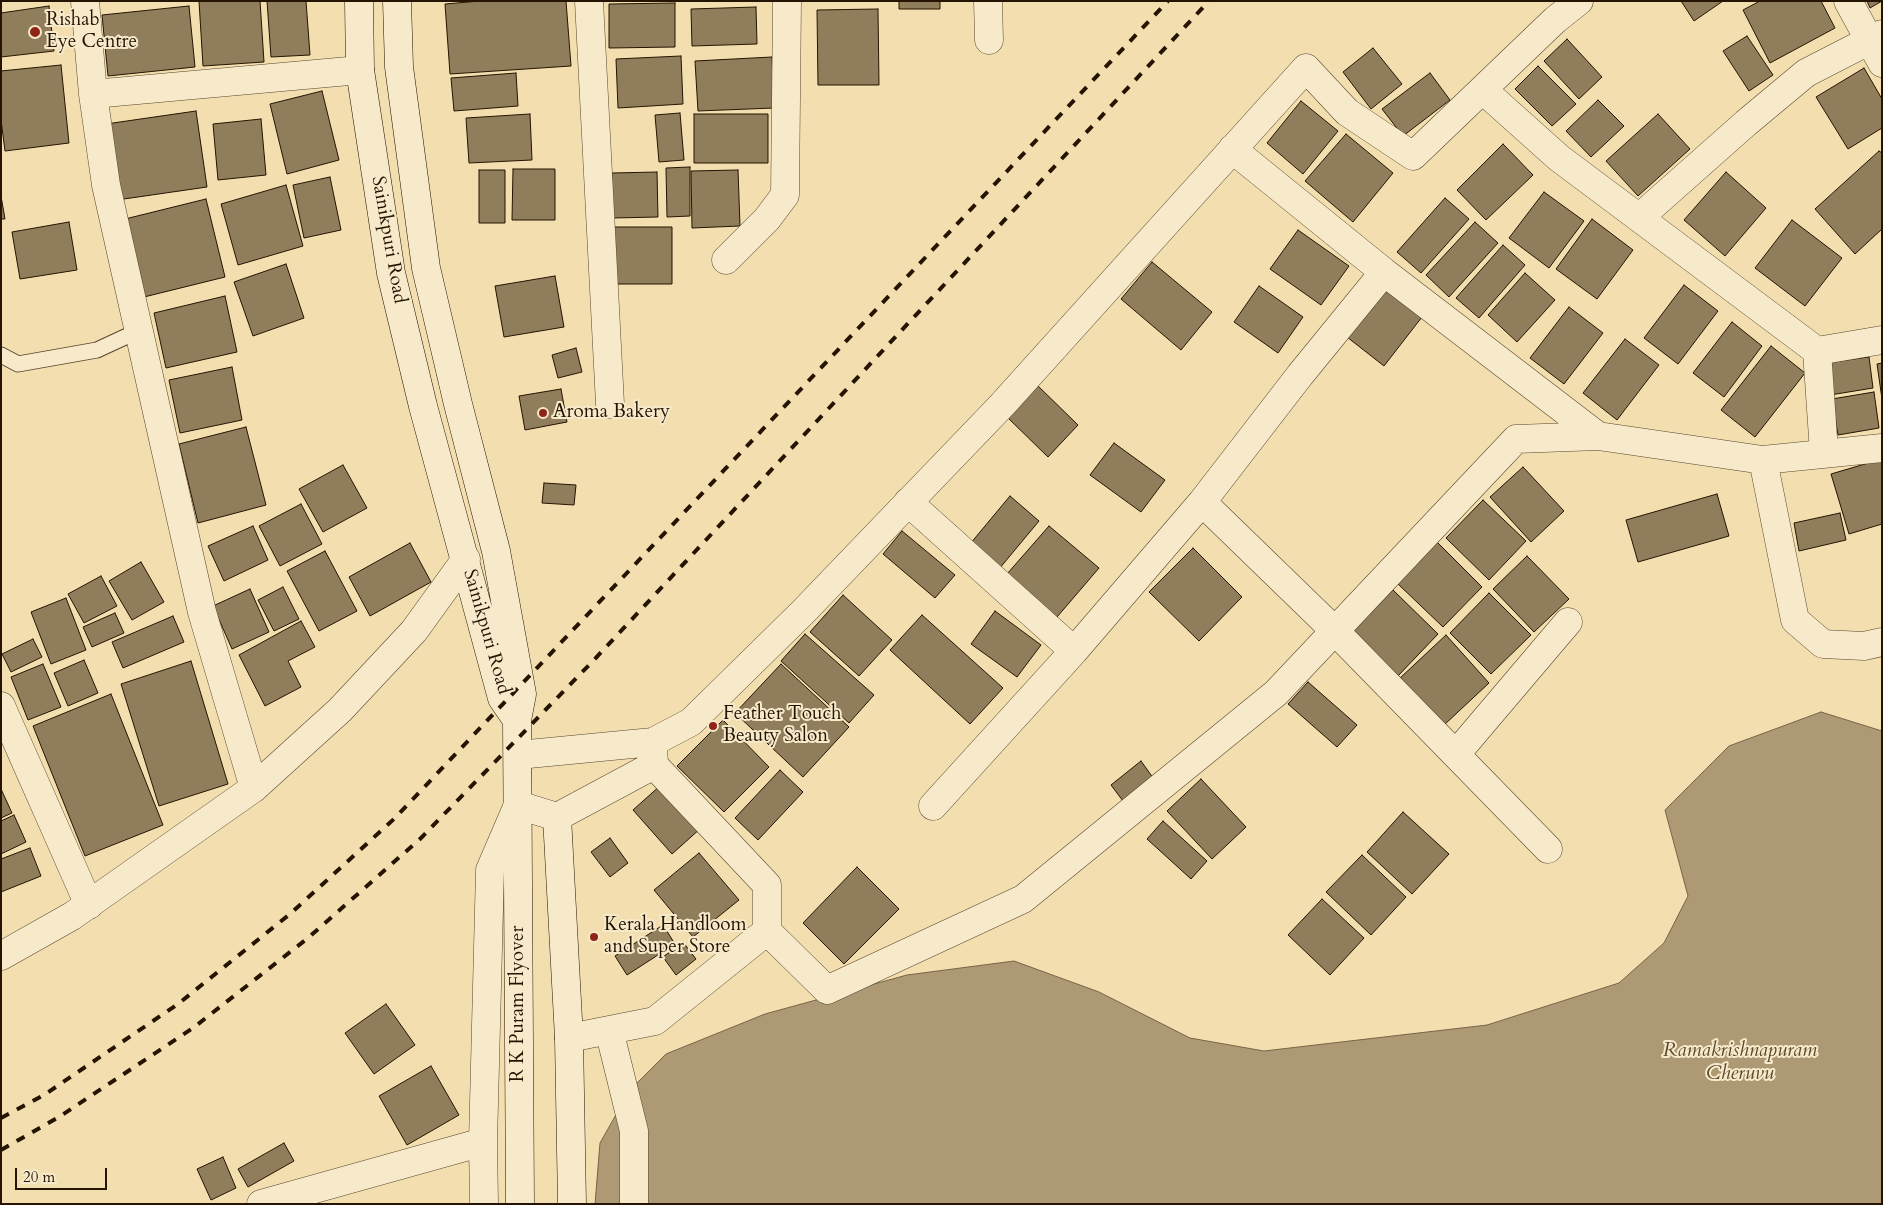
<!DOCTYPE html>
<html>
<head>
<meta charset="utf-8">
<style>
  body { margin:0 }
  #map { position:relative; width:1883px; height:1205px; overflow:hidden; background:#f3deaf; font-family:Cardo,serif }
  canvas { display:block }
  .frame { position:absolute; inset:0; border:2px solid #241401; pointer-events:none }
  .scale { position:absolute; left:15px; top:1168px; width:92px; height:22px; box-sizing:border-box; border:2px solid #241401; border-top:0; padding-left:6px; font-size:15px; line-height:18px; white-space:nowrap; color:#241401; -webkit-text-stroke:4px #f7eacb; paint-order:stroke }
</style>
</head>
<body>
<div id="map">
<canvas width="1883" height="1205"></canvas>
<div class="frame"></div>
<div class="scale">20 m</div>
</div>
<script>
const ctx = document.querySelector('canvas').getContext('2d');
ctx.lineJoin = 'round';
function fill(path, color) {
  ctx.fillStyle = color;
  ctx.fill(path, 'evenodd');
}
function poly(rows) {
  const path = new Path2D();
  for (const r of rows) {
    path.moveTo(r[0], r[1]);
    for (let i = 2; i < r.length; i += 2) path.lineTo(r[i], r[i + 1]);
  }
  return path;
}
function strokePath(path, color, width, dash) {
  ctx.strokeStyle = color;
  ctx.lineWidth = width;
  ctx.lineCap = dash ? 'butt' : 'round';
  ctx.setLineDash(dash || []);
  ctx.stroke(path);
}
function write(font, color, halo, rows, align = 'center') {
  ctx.font = font + ' Cardo,serif';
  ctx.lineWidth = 4;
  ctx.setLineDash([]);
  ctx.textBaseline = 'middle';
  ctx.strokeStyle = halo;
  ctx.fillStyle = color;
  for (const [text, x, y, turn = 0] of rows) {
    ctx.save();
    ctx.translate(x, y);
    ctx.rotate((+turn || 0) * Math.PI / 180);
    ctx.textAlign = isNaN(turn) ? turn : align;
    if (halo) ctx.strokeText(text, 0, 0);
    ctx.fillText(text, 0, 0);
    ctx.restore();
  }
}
const water = poly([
  [1821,712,1882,731,1882,1204,595,1204,600,1143,630,1090,666,1054,765,1014,907,975,1014,961,1099,992,1190,1038,1264,1051,1487,1025,1619,983,1664,943,1688,896,1665,810,1729,746,1821,712]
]);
fill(water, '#ad9974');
strokePath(water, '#766446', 1);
const building = poly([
  [199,1,260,1,264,62,203,66,199,1],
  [267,1,306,1,310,55,271,57,267,1],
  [480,1,566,1,571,66,450,74,445,4,480,1],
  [899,1,940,1,940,9,899,9,899,1],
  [1681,1,1723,1,1694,21,1681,1],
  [1760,1,1821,1,1835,28,1770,63,1743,10,1760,1],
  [1867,1,1882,1,1870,8,1867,1],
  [675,3,675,47,609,48,609,4,675,3],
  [49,6,54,51,1,57,1,13,49,6],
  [189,6,195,67,108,76,102,15,189,6],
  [756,7,757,44,692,46,691,9,756,7],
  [878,9,879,85,818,85,817,10,878,9],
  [1747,36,1773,75,1749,91,1723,51,1747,36],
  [1567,39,1602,77,1579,99,1544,61,1567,39],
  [1373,48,1402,84,1371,109,1343,72,1373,48],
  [681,56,683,104,618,108,616,59,681,56],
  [772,57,774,108,698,111,695,61,772,57],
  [61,65,69,143,5,151,1,120,1,71,61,65],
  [1538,66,1576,104,1552,126,1515,89,1538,66],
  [1864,68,1882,99,1882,128,1848,149,1816,97,1864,68],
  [516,73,518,106,454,111,451,78,516,73],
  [1430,73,1450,100,1403,136,1382,109,1430,73],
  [322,91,339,160,287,174,270,104,322,91],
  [1598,100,1624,126,1591,157,1566,131,1598,100],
  [1301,101,1338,131,1303,174,1267,143,1301,101],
  [196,111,207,187,117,200,106,124,196,111],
  [680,113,684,160,659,162,655,115,680,113],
  [530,114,532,160,469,163,466,118,530,114],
  [694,114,768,114,768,163,694,163,694,114],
  [1658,114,1690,149,1638,196,1606,161,1658,114],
  [261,119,266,175,218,180,213,124,261,119],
  [1346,134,1393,173,1353,222,1305,181,1346,134],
  [1503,144,1533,175,1486,220,1457,190,1503,144],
  [1879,151,1882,153,1882,229,1855,254,1815,209,1879,151],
  [690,167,690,216,667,217,666,168,690,167],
  [513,169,555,169,555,220,512,220,513,169],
  [479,170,505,170,505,223,479,223,479,170],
  [738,170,740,226,692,228,691,171,738,170],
  [657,172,658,217,612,218,612,173,657,172],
  [1726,172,1766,208,1725,256,1684,220,1726,172],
  [330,177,341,230,304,238,293,185,330,177],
  [286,185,303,246,238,265,221,204,286,185],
  [1544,192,1584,221,1549,268,1509,238,1544,192],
  [1,196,5,219,1,219,1,196],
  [1445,198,1469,219,1421,273,1397,252,1445,198],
  [206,199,225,277,144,297,125,219,206,199],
  [1592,219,1633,250,1597,299,1556,269,1592,219],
  [1792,220,1842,258,1805,306,1755,268,1792,220],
  [69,222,77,270,20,279,12,232,69,222],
  [1475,222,1498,243,1449,297,1426,275,1475,222],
  [614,227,672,227,672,284,615,284,614,227],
  [1298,230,1349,266,1321,305,1270,269,1298,230],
  [1503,245,1525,265,1479,318,1456,298,1503,245],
  [1152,262,1212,312,1181,350,1121,299,1152,262],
  [286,264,304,318,253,336,234,282,286,264],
  [1525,273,1555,300,1517,342,1488,315,1525,273],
  [555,276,564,327,504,337,495,286,555,276],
  [1684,285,1718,311,1678,364,1644,338,1684,285],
  [1259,286,1303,317,1278,353,1234,322,1259,286],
  [1385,288,1422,317,1384,366,1347,337,1385,288],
  [225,296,237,352,166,368,154,313,225,296],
  [1569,307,1603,333,1564,384,1530,358,1569,307],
  [1732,322,1762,346,1724,397,1693,373,1732,322],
  [1625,339,1659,365,1617,420,1583,393,1625,339],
  [1771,346,1805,373,1755,437,1721,410,1771,346],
  [576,348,582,372,558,378,552,355,576,348],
  [1869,357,1873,388,1830,395,1825,363,1869,357],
  [1882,363,1882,399,1877,364,1882,363],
  [232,367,242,420,180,433,169,380,232,367],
  [1036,384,1078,425,1048,457,1006,416,1036,384],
  [561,389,567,422,525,430,519,396,561,389],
  [1874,392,1879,428,1838,435,1832,399,1874,392],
  [246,427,266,505,198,523,179,444,246,427],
  [1114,443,1165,480,1141,512,1090,475,1114,443],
  [1882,459,1882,524,1849,534,1831,474,1882,459],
  [343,465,367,508,323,532,299,489,343,465],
  [1523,467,1564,511,1531,542,1490,497,1523,467],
  [544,483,576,485,574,505,542,503,544,483],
  [1717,494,1729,536,1638,562,1626,520,1717,494],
  [1010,496,1039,521,999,569,970,544,1010,496],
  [1483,500,1526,541,1489,580,1446,538,1483,500],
  [301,504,322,544,280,566,259,526,301,504],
  [1840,513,1846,540,1799,551,1794,523,1840,513],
  [253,526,268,560,224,581,208,546,253,526],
  [1049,526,1099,568,1057,617,1007,574,1049,526],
  [902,531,955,575,935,598,883,554,902,531],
  [1437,542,1482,587,1443,627,1397,583,1437,542],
  [410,543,431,582,370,616,349,577,410,543],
  [1193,548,1242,597,1199,641,1149,592,1193,548],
  [325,551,357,611,319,631,287,571,325,551],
  [1527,556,1569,599,1534,632,1493,589,1527,556],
  [141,562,164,602,132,620,109,581,141,562],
  [101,576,117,606,84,623,68,594,101,576],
  [283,587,299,619,274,631,258,600,283,587],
  [250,589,269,632,232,649,213,606,250,589],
  [1393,590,1438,634,1397,677,1351,633,1393,590],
  [1489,593,1531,635,1491,674,1450,633,1489,593],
  [843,595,892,640,859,676,810,632,843,595],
  [66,598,86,650,51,664,31,612,66,598],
  [995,611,1041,645,1017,677,971,644,995,611],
  [115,613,124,633,92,647,83,627,115,613],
  [922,615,1003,688,970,724,890,650,922,615],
  [173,616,184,642,123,668,112,642,173,616],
  [301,621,315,647,288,661,301,687,265,706,239,655,301,621],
  [805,634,874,695,849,723,781,661,805,634],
  [1446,635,1489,683,1443,726,1399,679,1446,635],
  [33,639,42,657,11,672,2,654,33,639],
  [84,660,98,693,68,706,54,673,84,660],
  [191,661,228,784,159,806,121,684,191,661],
  [43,664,61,707,28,720,11,677,43,664],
  [781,664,849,727,803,777,735,713,781,664],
  [1308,682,1357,725,1337,747,1288,704,1308,682],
  [111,694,163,825,85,856,33,726,111,694],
  [723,720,769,767,724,812,677,766,723,720],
  [1141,761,1156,782,1126,805,1111,785,1141,761],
  [780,770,803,792,758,840,735,818,780,770],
  [1201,779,1246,827,1212,859,1167,811,1201,779],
  [662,784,701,828,672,854,633,810,662,784],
  [1,789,12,813,1,818,1,789],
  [1403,812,1449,854,1412,894,1367,852,1403,812],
  [14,815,26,842,1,854,1,821,14,815],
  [1163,821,1207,861,1191,879,1147,839,1163,821],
  [610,838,628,863,610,877,591,852,610,838],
  [30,848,41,876,1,892,1,859,30,848],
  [699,853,739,900,693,937,654,890,699,853],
  [1362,855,1406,897,1371,935,1326,892,1362,855],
  [857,867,899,909,844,964,803,923,857,867],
  [1322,899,1364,938,1330,975,1288,935,1322,899],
  [663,925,675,944,627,975,615,956,663,925],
  [683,942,696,959,676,975,663,957,683,942],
  [386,1004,415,1045,374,1074,345,1033,386,1004],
  [431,1066,459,1115,407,1145,379,1096,431,1066],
  [284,1143,294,1161,248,1187,238,1169,284,1143],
  [223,1157,236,1188,211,1200,197,1169,223,1157]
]);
fill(building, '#907d5b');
strokePath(building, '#241401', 1);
const lane = poly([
  [1,355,18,364,97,350,138,331]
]);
const street = poly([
  [85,1,93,94,106,185,202,612,254,788],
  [589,1,610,404],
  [988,1,989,40],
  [1848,1,1882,63],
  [1483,90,1559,158,1817,351,1882,340],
  [93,94,360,70],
  [1232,149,1384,272,1598,436],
  [1640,217,1746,123,1806,73,1882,34],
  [726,260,767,219,785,195,787,1],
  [1817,351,1824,452],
  [1763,460,1795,620,1823,644,1864,646,1882,642],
  [908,502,1074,651],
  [1202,502,1335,631,1548,849],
  [1,706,89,905],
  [1456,754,1568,622],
  [518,755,653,742,691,722,803,612,1002,405,1306,68,1347,112,1413,156,1555,20,1579,1],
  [654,765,767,885,767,931,827,990,1023,899,1276,693,1516,439,1598,436,1763,460,1882,448],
  [933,806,1074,651,1202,502,1300,375,1384,272],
  [557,817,654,765,653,746],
  [1,956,72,916,254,788,340,710,414,631,466,559],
  [609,1030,634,1131,634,1204],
  [569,1038,655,1021,767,931],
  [261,1204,483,1142],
  [484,1204,483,1142,490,870,518,805]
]);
const secondary = poly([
  [359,1,360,70,391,273,423,406,502,698,517,720],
  [397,1,399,67,426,268,458,404,496,551,522,694,517,720,520,1204],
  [518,805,557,817,569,1038,572,1204]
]);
strokePath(lane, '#58462c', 17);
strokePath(street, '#58462c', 29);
strokePath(secondary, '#241401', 29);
strokePath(lane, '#f7eacb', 15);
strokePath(street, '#f7eacb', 28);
strokePath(secondary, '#f7eacb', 28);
strokePath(poly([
  [1,1118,44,1095,178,1004,290,914,395,818,1168,1],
  [1,1150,59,1117,193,1028,308,938,420,839,592,662,1209,1]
]), '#241401', 4, [9, 9]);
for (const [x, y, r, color] of [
  [35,32,6,"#8f2418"],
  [543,413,5,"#8f2418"],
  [713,726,5,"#8f2418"],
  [594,937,5,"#8f2418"]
]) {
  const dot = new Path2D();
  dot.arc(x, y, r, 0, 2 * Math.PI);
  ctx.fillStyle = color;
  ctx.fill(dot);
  strokePath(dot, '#f7eacb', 2);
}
write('19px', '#241401', '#f7eacb', [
  ["Rishab",46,21],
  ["Eye Centre",46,43],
  ["Aroma Bakery",553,413],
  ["Feather Touch",723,715],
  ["Beauty Salon",723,737],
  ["Kerala Handloom",604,926],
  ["and Super Store",604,948]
], 'left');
write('19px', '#241401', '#f7eacb', [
  ["Sainikpuri Road",388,240,80],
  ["Sainikpuri Road",486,632,74],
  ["R K Puram Flyover",519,1004,-90]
]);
write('italic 20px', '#5b492f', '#f7eacb', [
  ["Ramakrishnapuram",1740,1051],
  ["Cheruvu",1740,1074]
]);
</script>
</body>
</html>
